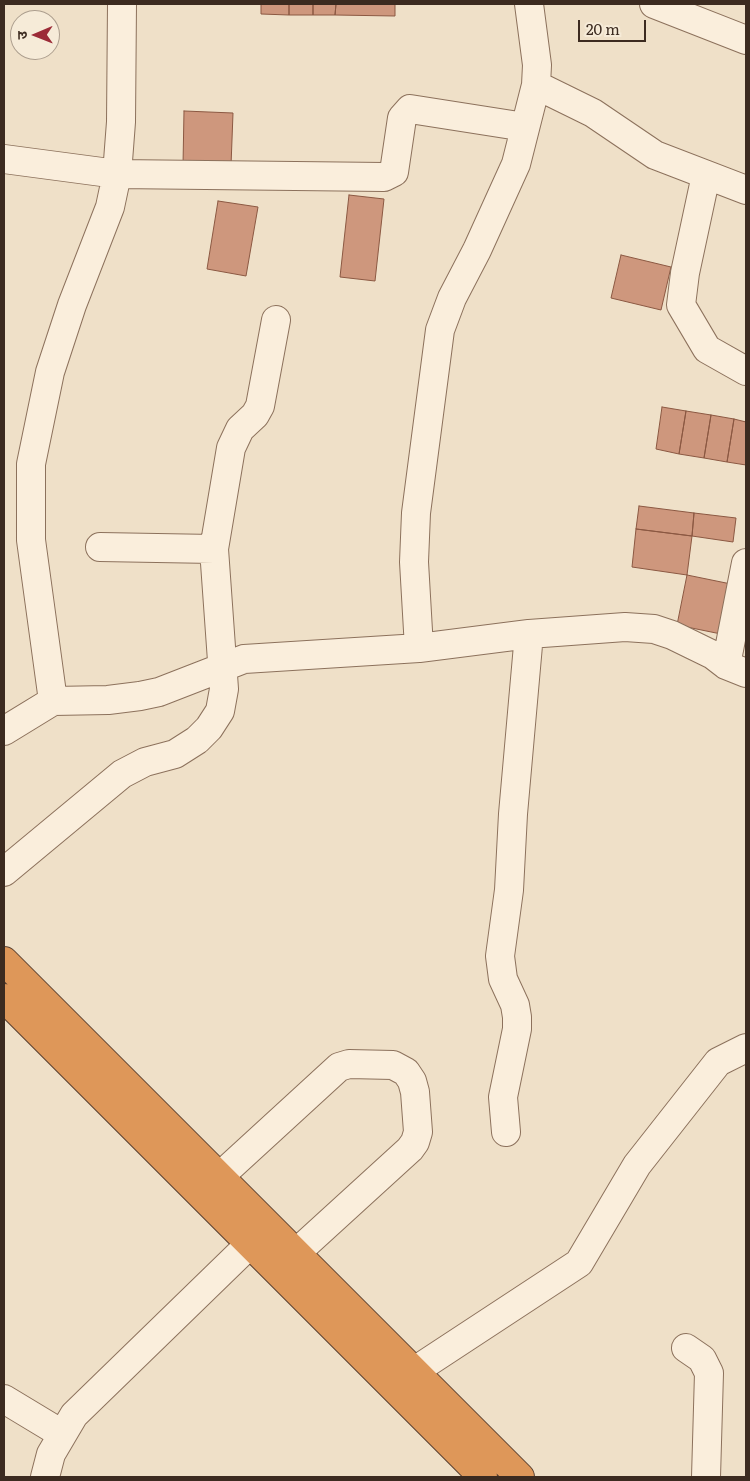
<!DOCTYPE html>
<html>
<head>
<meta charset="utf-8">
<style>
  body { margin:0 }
  #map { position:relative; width:750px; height:1481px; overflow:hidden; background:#efe0c8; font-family:Literata,"Noto Sans Devanagari",serif }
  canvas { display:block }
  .frame { position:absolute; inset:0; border:5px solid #3c2b20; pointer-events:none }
  .north { position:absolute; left:10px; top:10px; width:50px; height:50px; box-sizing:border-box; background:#f6ebd8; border:1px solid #ac9e8e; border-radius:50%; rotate:269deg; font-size:14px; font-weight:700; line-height:20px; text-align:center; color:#3c2b20 }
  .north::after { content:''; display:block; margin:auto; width:18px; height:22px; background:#9c2b37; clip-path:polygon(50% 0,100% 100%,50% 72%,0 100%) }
  .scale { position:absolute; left:578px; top:20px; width:68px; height:22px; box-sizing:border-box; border:2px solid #3c2b20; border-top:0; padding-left:6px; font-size:15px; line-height:18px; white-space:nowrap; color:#3c2b20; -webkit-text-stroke:4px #f6ebd8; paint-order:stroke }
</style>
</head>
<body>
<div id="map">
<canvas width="750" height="1481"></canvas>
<div class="frame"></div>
<div class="north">उ</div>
<div class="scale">20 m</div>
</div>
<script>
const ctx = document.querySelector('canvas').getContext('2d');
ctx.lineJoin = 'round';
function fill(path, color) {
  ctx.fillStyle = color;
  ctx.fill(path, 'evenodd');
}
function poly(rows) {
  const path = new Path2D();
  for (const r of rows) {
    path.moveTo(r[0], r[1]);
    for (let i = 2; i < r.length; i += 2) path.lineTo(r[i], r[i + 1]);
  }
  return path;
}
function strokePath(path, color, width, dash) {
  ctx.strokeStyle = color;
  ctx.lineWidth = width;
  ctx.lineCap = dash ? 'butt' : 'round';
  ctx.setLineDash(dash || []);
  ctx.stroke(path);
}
const building = poly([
  [261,4,289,4,289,15,261,14,261,4],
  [289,4,313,4,313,15,289,15,289,4],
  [313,4,336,4,335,15,313,15,313,4],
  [336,4,395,4,395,16,335,15,336,4],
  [184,111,233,113,231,166,183,165,184,111],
  [349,195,384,199,375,281,340,277,349,195],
  [218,201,258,207,246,276,207,269,218,201],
  [621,255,671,267,661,310,611,298,621,255],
  [662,407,686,411,679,454,656,449,662,407],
  [686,411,711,415,704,458,679,454,686,411],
  [711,415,734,419,727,462,704,458,711,415],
  [734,419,746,422,746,465,727,462,734,419],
  [639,506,694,513,692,536,636,529,639,506],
  [694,513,736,518,733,542,692,536,694,513],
  [636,529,692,536,687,575,632,567,636,529],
  [687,575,731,584,721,634,677,625,687,575]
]);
fill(building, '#ce977d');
strokePath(building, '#8b5842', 1);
const minor = poly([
  [654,4,746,40],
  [536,85,593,113,655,155,746,190],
  [4,159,117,174,384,177,394,172,402,118,410,109,525,127],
  [706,175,685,273,681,305,707,349,746,371],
  [100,547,214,549],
  [419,648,414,562,416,513,440,330,452,298,477,250,516,164,536,85,537,65,529,4],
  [726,665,746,563],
  [53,701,31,540,31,464,50,372,72,305,110,207,117,174,121,122,122,4],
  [4,731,53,701,108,700,140,696,159,692,244,659,419,648,529,634,625,627,654,629,672,635,713,655,726,665,746,673],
  [4,872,122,774,145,762,175,754,197,740,209,728,220,711,224,689,214,549,231,448,240,429,255,415,260,406,276,320],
  [506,1132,503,1097,517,1029,517,1017,515,1005,503,979,500,956,509,890,513,814,529,634],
  [219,1177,339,1067,349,1064,393,1065,406,1072,412,1081,415,1092,418,1132,415,1142,410,1149,296,1253],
  [686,1348,702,1359,709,1373,706,1477],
  [400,1388,413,1372,579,1263,637,1165,718,1062,746,1048],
  [4,1399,62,1434],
  [45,1477,51,1454,74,1415,250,1244]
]);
const highway = poly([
  [4,961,520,1477],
  [4,998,483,1477]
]);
strokePath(minor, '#8c715c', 30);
strokePath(highway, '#5a4030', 30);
strokePath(minor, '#faeedc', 28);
strokePath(highway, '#de9759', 28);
</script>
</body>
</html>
